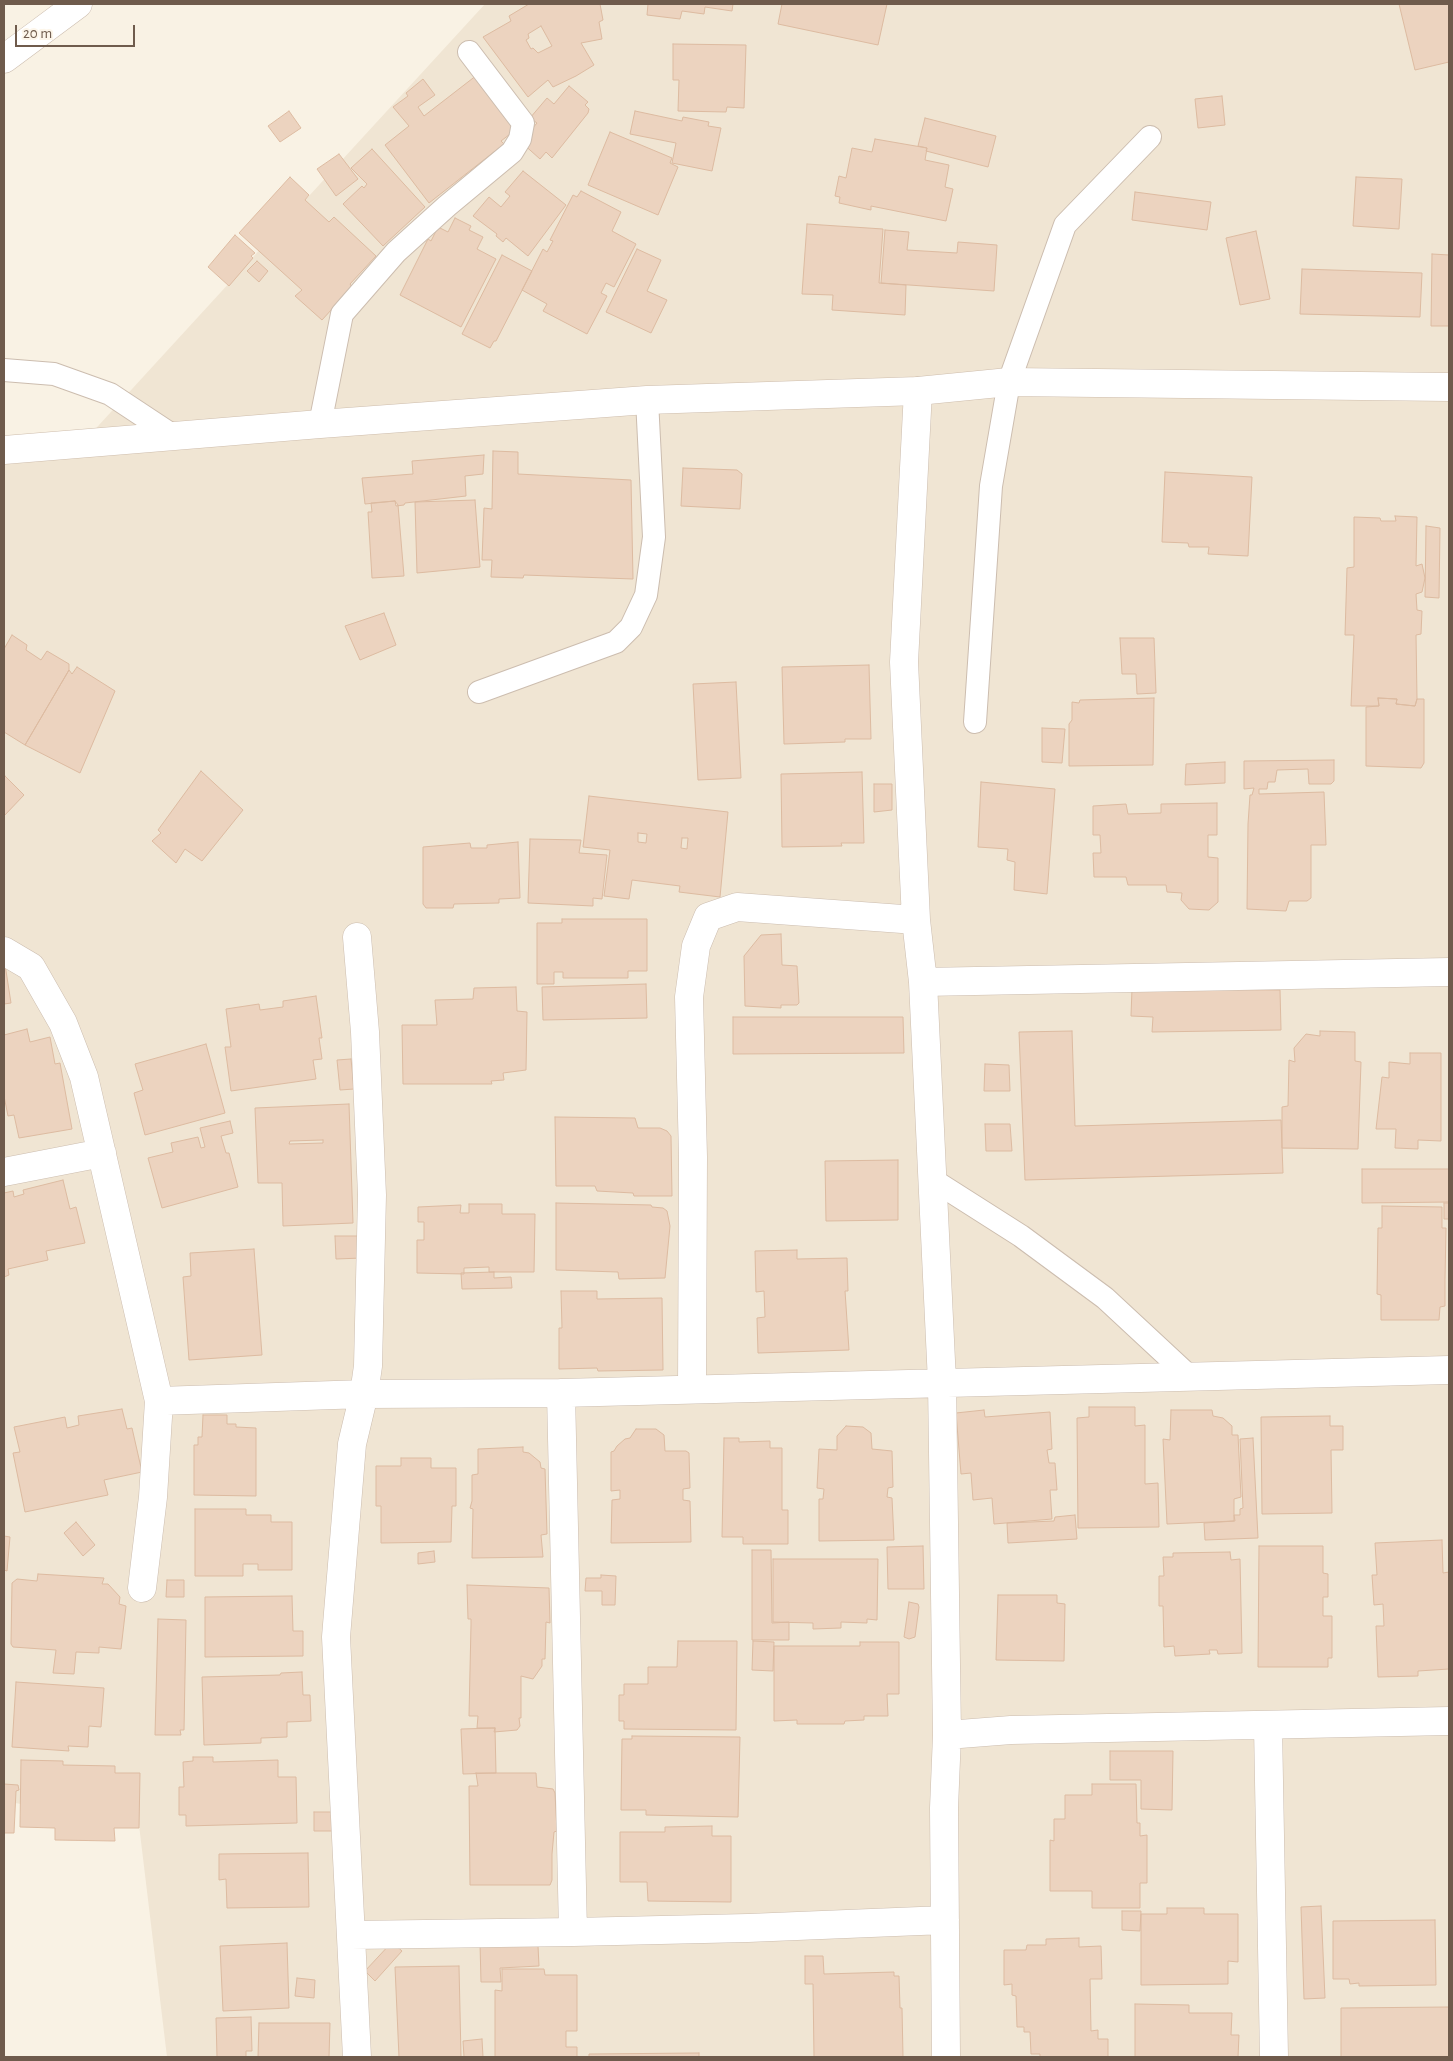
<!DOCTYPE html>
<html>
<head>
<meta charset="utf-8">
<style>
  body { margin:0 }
  #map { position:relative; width:1453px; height:2061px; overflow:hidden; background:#f9f2e4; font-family:"Alegreya Sans",sans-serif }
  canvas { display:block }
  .frame { position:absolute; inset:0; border:5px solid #6f5b4c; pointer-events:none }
  .scale { position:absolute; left:15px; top:25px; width:120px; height:22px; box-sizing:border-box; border:2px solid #6f5b4c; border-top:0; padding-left:6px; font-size:15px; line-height:18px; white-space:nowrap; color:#6f5b4c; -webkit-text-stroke:4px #fdf6ea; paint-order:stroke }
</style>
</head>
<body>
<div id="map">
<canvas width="1453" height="2061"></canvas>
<div class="frame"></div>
<div class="scale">20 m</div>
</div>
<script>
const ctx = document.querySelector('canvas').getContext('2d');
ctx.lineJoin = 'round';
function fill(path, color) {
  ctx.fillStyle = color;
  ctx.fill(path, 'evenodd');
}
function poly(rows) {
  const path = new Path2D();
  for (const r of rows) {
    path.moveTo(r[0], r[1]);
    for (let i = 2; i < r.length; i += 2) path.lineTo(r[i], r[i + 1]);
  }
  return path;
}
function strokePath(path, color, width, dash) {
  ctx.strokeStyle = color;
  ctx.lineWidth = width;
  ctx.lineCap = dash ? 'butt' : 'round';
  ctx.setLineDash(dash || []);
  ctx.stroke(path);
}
fill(poly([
  [485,4,1449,4,1449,2057,167,2057,139,1825,4,1801,4,437,88,437]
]), '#f0e5d3');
const building = poly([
  [529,4,600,4,603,20,599,22,602,39,581,43,594,65,576,76,553,87,548,80,528,97,483,37,511,21,509,16,529,4],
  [541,26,552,46,538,53,533,48,531,49,526,40,529,38,528,34,541,26],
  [648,4,733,4,732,11,705,7,704,14,682,11,680,19,647,15,648,4],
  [782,4,887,4,878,45,778,24,782,4],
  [1399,4,1449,4,1449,62,1415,70,1399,4],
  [673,44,746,45,744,108,727,107,726,112,678,111,679,80,673,80,673,44],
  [477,75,518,128,501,141,504,144,429,203,385,145,409,126,393,107,408,96,406,93,423,79,435,95,418,107,424,116,477,75],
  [569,86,588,102,585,105,589,109,588,113,552,158,546,152,540,159,521,142,537,123,530,118,547,98,554,104,569,86],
  [1222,96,1225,125,1198,128,1195,99,1222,96],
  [289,111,301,128,280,142,268,126,289,111],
  [635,111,682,121,683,117,709,122,708,126,721,128,712,171,672,163,676,143,630,134,635,111],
  [925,118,996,136,988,167,926,151,927,148,918,146,925,118],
  [610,132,672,158,670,163,678,167,658,215,588,185,610,132],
  [875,139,927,148,925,160,949,165,945,187,953,189,946,221,871,206,871,210,839,203,840,197,835,196,839,176,846,178,852,148,872,152,875,139],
  [372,149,425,207,383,246,343,204,362,186,364,188,367,184,351,168,372,149],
  [339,154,358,179,336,196,317,169,339,154],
  [523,171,566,205,528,256,506,238,503,242,496,236,497,234,473,216,489,197,501,207,510,196,505,192,523,171],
  [290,177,309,195,305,200,329,222,334,217,376,256,350,284,352,287,322,320,295,296,302,290,239,233,290,177],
  [1356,177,1402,179,1399,229,1353,226,1356,177],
  [581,191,621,212,612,231,636,244,614,287,606,283,601,293,607,296,587,334,543,311,547,304,522,290,543,249,547,252,553,241,550,240,573,195,577,197,581,191],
  [1135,192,1211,202,1207,230,1132,220,1135,192],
  [455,218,471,226,469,230,483,237,477,249,496,259,461,327,400,295,428,239,431,241,438,227,448,232,455,218],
  [807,224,883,229,879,283,906,285,905,315,832,310,833,295,802,294,807,224],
  [885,230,909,232,907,250,957,253,958,242,997,245,994,291,881,283,885,230],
  [1256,231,1270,299,1240,305,1226,238,1256,231],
  [235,235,255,253,251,256,253,258,229,286,208,267,235,235],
  [637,249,661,260,647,291,667,300,651,333,606,312,637,249],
  [1432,254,1449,255,1449,326,1431,326,1432,254],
  [502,255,532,271,496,341,494,341,490,348,462,334,502,255],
  [257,261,268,271,259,282,247,271,257,261],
  [1302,269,1422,273,1420,317,1300,314,1302,269],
  [493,451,518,452,518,474,631,480,633,579,524,575,523,578,491,577,492,560,482,560,484,508,492,509,493,451],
  [484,455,483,474,465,476,466,496,405,503,404,505,396,506,395,501,365,504,362,478,413,474,412,461,484,455],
  [683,468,737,470,742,474,740,509,681,506,683,468],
  [1165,472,1252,477,1248,556,1208,554,1209,547,1189,547,1188,543,1162,542,1165,472],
  [475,500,480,567,417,573,415,502,475,500],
  [395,501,398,505,404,576,372,578,368,512,372,512,371,503,395,501],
  [1395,516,1417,517,1416,566,1422,564,1425,578,1422,592,1416,594,1417,610,1422,611,1421,634,1416,635,1417,699,1415,706,1396,704,1397,699,1378,698,1379,706,1351,706,1354,635,1345,635,1347,568,1354,567,1354,517,1380,518,1381,521,1396,521,1395,516],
  [1426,526,1440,528,1439,598,1425,597,1426,526],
  [384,613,396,645,360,660,345,626,384,613],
  [12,635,27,645,26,650,41,660,47,651,69,664,69,670,25,745,4,732,4,649,12,635],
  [1120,638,1154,638,1156,693,1137,694,1136,674,1122,674,1120,638],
  [869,665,871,739,845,739,845,742,784,744,782,667,869,665],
  [77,667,115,691,80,773,25,745,69,670,72,674,77,667],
  [736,682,741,778,698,780,693,684,736,682],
  [1154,698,1153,765,1069,766,1069,724,1072,720,1072,702,1079,703,1080,700,1154,698],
  [1378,698,1397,699,1396,704,1415,706,1417,699,1424,699,1424,763,1421,768,1366,766,1366,707,1379,706,1378,698],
  [1042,728,1065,729,1062,763,1042,762,1042,728],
  [1334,760,1334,781,1331,784,1309,784,1308,769,1277,770,1275,782,1268,782,1267,789,1259,789,1259,794,1324,792,1326,845,1311,845,1311,898,1307,901,1289,901,1286,911,1247,909,1248,824,1250,795,1252,795,1254,788,1244,789,1244,761,1334,760],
  [1225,762,1225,783,1185,785,1186,764,1225,762],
  [201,771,243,810,202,861,185,849,176,863,152,841,161,833,158,830,201,771],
  [862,772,864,843,841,843,842,846,782,847,781,774,862,772],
  [5,776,24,795,4,816,4,778,5,776],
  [981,782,1055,789,1047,894,1014,890,1015,862,1007,860,1008,849,978,847,981,782],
  [874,784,892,784,892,810,874,812,874,784],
  [589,796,728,812,720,897,679,892,680,886,632,880,629,899,604,896,610,850,583,847,589,796],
  [638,833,647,834,646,843,638,842,638,833],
  [682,838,688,838,687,849,681,848,682,838],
  [1217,803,1217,835,1208,835,1208,857,1218,858,1218,902,1209,910,1189,909,1181,900,1182,893,1167,892,1166,885,1128,885,1126,877,1094,877,1093,853,1101,853,1100,835,1093,835,1093,806,1126,804,1128,814,1161,813,1161,804,1217,803],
  [530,839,581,840,579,853,607,855,602,899,593,898,593,906,528,903,530,839],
  [518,842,520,898,499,899,499,903,454,904,453,908,426,908,423,904,423,847,470,843,471,848,487,848,487,845,518,842],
  [562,919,647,919,647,971,628,971,628,978,563,978,563,972,554,972,554,984,537,984,537,923,562,923,562,919],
  [781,934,782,965,797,966,799,1003,797,1005,781,1005,781,1008,745,1006,744,956,761,935,781,934],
  [4,958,11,1003,4,1004,4,958],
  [646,984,647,1018,543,1020,542,987,646,984],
  [516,987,517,1011,527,1012,526,1070,503,1073,504,1080,491,1081,492,1084,403,1084,402,1025,437,1025,435,1000,473,999,474,988,516,987],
  [1132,989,1280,990,1281,1030,1152,1032,1153,1017,1131,1016,1132,989],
  [316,996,322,1038,319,1038,322,1059,313,1060,316,1079,231,1091,225,1047,231,1047,226,1009,259,1004,260,1010,283,1007,283,1001,316,996],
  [733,1017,903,1017,904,1053,733,1054,733,1017],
  [27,1029,30,1042,50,1037,55,1064,60,1063,72,1129,19,1138,14,1115,8,1116,4,1096,4,1035,27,1029],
  [1072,1031,1075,1126,1281,1120,1283,1173,1025,1180,1019,1032,1072,1031],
  [1320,1031,1355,1032,1355,1061,1361,1062,1358,1149,1282,1148,1282,1107,1288,1106,1289,1060,1295,1062,1294,1048,1306,1034,1320,1036,1320,1031],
  [206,1044,225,1113,145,1135,134,1093,143,1090,135,1064,206,1044],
  [1410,1053,1441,1053,1441,1141,1418,1140,1418,1149,1395,1148,1396,1129,1376,1129,1382,1077,1389,1078,1389,1062,1410,1064,1410,1053],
  [351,1059,354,1089,340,1090,337,1060,351,1059],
  [985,1064,1009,1065,1010,1091,984,1091,985,1064],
  [349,1104,353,1223,283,1226,282,1183,258,1183,255,1108,349,1104],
  [323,1140,323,1143,289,1144,290,1141,323,1140],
  [555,1117,635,1118,638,1128,660,1128,667,1131,671,1136,672,1196,634,1196,633,1193,597,1191,595,1186,556,1186,555,1117],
  [230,1121,233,1133,221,1136,226,1153,229,1153,238,1187,162,1208,148,1158,173,1152,171,1143,198,1137,201,1148,205,1147,200,1128,230,1121],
  [985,1124,1010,1124,1012,1151,986,1151,985,1124],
  [898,1160,898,1220,826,1221,825,1161,898,1160],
  [1362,1169,1449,1169,1449,1202,1362,1203,1362,1169],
  [63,1180,70,1209,76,1207,85,1243,46,1251,48,1260,8,1269,9,1275,4,1277,4,1193,13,1191,14,1197,24,1194,23,1190,63,1180],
  [556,1203,651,1205,652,1207,663,1208,667,1211,670,1226,665,1278,619,1279,618,1272,556,1270,556,1203],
  [1444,1203,1449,1203,1449,1219,1444,1219,1444,1203],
  [469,1204,502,1204,502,1214,535,1214,534,1272,489,1272,489,1267,464,1268,464,1274,417,1273,417,1240,424,1240,424,1222,418,1222,418,1207,461,1205,460,1213,469,1213,469,1204],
  [1382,1206,1442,1207,1442,1228,1446,1228,1445,1279,1445,1306,1440,1307,1439,1320,1381,1320,1381,1295,1377,1294,1378,1228,1382,1228,1382,1206],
  [335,1236,361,1236,362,1258,336,1259,335,1236],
  [254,1249,262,1355,189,1360,183,1277,191,1276,190,1253,254,1249],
  [797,1250,797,1259,847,1258,848,1291,845,1291,849,1350,758,1353,757,1318,765,1317,764,1291,756,1292,755,1251,797,1250],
  [494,1272,494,1278,511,1277,512,1288,462,1289,461,1273,494,1272],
  [561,1291,597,1291,597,1299,662,1298,663,1370,598,1371,597,1368,559,1369,559,1328,562,1328,561,1291],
  [1089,1407,1135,1407,1135,1426,1145,1425,1145,1484,1158,1483,1159,1527,1078,1528,1077,1418,1089,1417,1089,1407],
  [122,1409,127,1429,132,1428,142,1472,104,1480,108,1495,25,1512,13,1453,20,1452,14,1427,65,1417,67,1428,79,1425,78,1416,122,1409],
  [984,1410,985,1417,1050,1412,1052,1449,1047,1450,1049,1463,1055,1463,1057,1490,1050,1490,1052,1519,994,1524,992,1498,973,1500,971,1473,961,1474,956,1413,984,1410],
  [1171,1410,1212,1410,1213,1416,1223,1418,1232,1426,1232,1435,1238,1435,1241,1497,1234,1499,1234,1521,1167,1524,1163,1439,1170,1440,1171,1410],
  [203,1415,227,1415,227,1424,236,1424,236,1427,256,1428,256,1496,194,1495,194,1445,198,1445,198,1437,202,1437,203,1415],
  [1330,1416,1330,1426,1343,1426,1343,1450,1331,1450,1332,1513,1262,1514,1261,1417,1330,1416],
  [846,1426,863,1427,871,1433,872,1449,892,1451,893,1487,888,1488,887,1497,892,1498,894,1540,819,1541,819,1499,823,1499,824,1489,817,1488,819,1449,837,1450,837,1436,846,1426],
  [636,1429,656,1429,664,1435,665,1451,686,1451,689,1453,690,1488,683,1489,683,1500,690,1501,691,1542,611,1543,612,1500,620,1499,620,1490,611,1491,611,1452,614,1451,617,1446,625,1439,630,1438,636,1429],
  [724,1438,739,1438,739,1442,770,1441,770,1448,782,1448,782,1510,788,1510,788,1544,743,1544,743,1537,722,1537,724,1438],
  [1253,1438,1258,1538,1205,1540,1204,1523,1235,1521,1234,1515,1240,1515,1240,1509,1243,1508,1240,1439,1253,1438],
  [523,1447,523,1452,529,1453,540,1462,541,1468,545,1469,547,1534,541,1535,543,1557,472,1558,473,1509,470,1508,472,1501,472,1475,478,1474,478,1449,523,1447],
  [401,1458,431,1458,431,1468,456,1468,456,1506,452,1506,451,1542,381,1543,381,1506,376,1506,376,1466,401,1466,401,1458],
  [195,1509,246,1509,246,1515,271,1515,271,1522,292,1522,292,1570,258,1570,258,1564,243,1564,243,1576,195,1576,195,1509],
  [1075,1515,1077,1539,1008,1543,1007,1523,1054,1521,1055,1517,1075,1515],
  [76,1522,95,1545,83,1556,64,1533,76,1522],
  [4,1536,10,1537,7,1571,4,1570,4,1536],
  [1442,1540,1443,1573,1449,1572,1449,1669,1418,1671,1418,1676,1378,1677,1376,1626,1384,1626,1383,1604,1374,1605,1372,1575,1377,1575,1375,1543,1442,1540],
  [923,1546,924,1589,888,1589,887,1547,923,1546],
  [1259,1546,1323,1546,1323,1573,1328,1574,1328,1597,1323,1597,1323,1616,1332,1616,1332,1658,1328,1658,1328,1667,1258,1667,1259,1546],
  [752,1550,771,1550,772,1623,789,1622,789,1640,752,1640,752,1550],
  [434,1551,435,1562,418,1564,418,1553,434,1551],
  [1230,1552,1231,1560,1240,1559,1242,1653,1218,1654,1217,1650,1209,1650,1210,1654,1175,1656,1174,1646,1164,1647,1163,1606,1159,1606,1159,1576,1164,1576,1163,1557,1173,1557,1173,1553,1230,1552],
  [773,1559,878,1559,877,1620,867,1619,867,1623,841,1622,841,1628,813,1629,813,1623,773,1622,773,1559],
  [38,1574,104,1578,102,1584,108,1584,120,1597,119,1604,126,1606,121,1649,99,1647,99,1653,76,1652,74,1674,53,1673,56,1650,13,1647,11,1644,12,1583,17,1579,37,1581,38,1574],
  [601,1575,616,1576,615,1605,602,1605,602,1591,585,1591,586,1578,601,1578,601,1575],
  [167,1580,184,1580,184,1597,166,1597,167,1580],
  [467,1585,549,1588,550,1623,546,1622,545,1659,542,1659,542,1666,533,1679,521,1676,521,1718,519,1718,520,1726,517,1730,494,1732,495,1728,477,1728,478,1716,469,1716,471,1625,471,1619,468,1619,467,1585],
  [998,1595,1057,1595,1057,1603,1065,1604,1064,1661,996,1660,998,1595],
  [292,1596,293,1631,303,1631,303,1656,205,1657,205,1597,292,1596],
  [909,1602,918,1604,919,1607,915,1637,909,1639,904,1637,909,1602],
  [158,1619,186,1620,184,1730,180,1730,181,1735,155,1735,158,1619],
  [678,1641,737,1641,736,1730,624,1729,624,1721,619,1721,619,1695,624,1695,624,1684,648,1684,648,1667,677,1667,678,1641],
  [753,1641,774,1642,773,1671,752,1670,753,1641],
  [860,1642,899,1642,899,1694,887,1694,888,1716,864,1716,864,1720,845,1721,844,1724,797,1724,797,1720,774,1721,774,1646,860,1646,860,1642],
  [302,1672,303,1695,310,1695,311,1721,287,1722,287,1737,261,1738,261,1743,204,1745,202,1677,280,1675,281,1673,302,1672],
  [16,1682,104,1688,101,1727,89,1726,88,1747,68,1746,69,1751,12,1747,16,1682],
  [495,1728,496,1773,463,1774,461,1729,495,1728],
  [632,1736,740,1737,738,1817,646,1815,646,1810,621,1810,622,1739,632,1739,632,1736],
  [1110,1751,1173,1751,1172,1810,1141,1809,1141,1780,1110,1780,1110,1751],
  [193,1757,213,1757,213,1762,278,1760,278,1777,296,1777,297,1823,186,1826,186,1815,179,1815,179,1787,184,1787,183,1762,193,1761,193,1757],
  [21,1760,63,1761,63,1765,115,1766,115,1773,140,1773,139,1828,114,1828,115,1841,55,1840,55,1828,20,1827,21,1760],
  [476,1773,536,1773,537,1787,553,1789,555,1793,557,1831,554,1832,552,1854,552,1880,550,1885,470,1885,469,1786,478,1786,476,1773],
  [4,1784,18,1785,19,1790,16,1791,14,1833,4,1833,4,1784],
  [1092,1784,1136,1784,1137,1823,1140,1823,1140,1836,1147,1835,1147,1883,1140,1883,1140,1908,1092,1908,1092,1891,1050,1891,1050,1840,1054,1841,1054,1819,1065,1819,1065,1795,1092,1795,1092,1784],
  [314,1812,338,1812,338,1831,314,1831,314,1812],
  [712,1826,712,1836,731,1836,731,1902,648,1901,647,1882,620,1882,620,1832,665,1832,665,1827,712,1826],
  [308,1853,309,1907,227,1908,226,1879,219,1880,219,1854,308,1853],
  [1321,1906,1325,1998,1304,1999,1301,1907,1321,1906],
  [1167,1908,1204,1908,1204,1914,1238,1914,1238,1962,1228,1961,1228,1984,1141,1985,1141,1914,1167,1914,1167,1908],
  [1122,1911,1141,1911,1140,1931,1122,1930,1122,1911],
  [1435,1920,1436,1985,1359,1986,1359,1983,1350,1984,1349,1979,1333,1979,1333,1921,1435,1920],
  [1079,1938,1079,1947,1101,1946,1102,1979,1090,1979,1091,2031,1098,2030,1098,2039,1108,2039,1108,2057,1040,2057,1040,2054,1031,2054,1030,2032,1024,2032,1024,2027,1017,2027,1016,1996,1012,1995,1012,1984,1004,1985,1004,1950,1026,1950,1027,1945,1046,1945,1046,1939,1079,1938],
  [392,1942,402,1951,375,1981,365,1971,392,1942],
  [287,1943,289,2008,223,2011,220,1946,287,1943],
  [480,1943,538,1946,539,1966,500,1968,501,1982,481,1982,480,1943],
  [805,1956,823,1956,824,1974,894,1972,894,1976,899,1976,900,2008,902,2008,903,2057,814,2057,813,1984,805,1984,805,1956],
  [459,1966,461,2057,399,2057,395,1967,459,1966],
  [502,1969,544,1969,545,1975,577,1975,577,2031,566,2031,566,2047,577,2047,577,2057,495,2057,495,1990,502,1991,502,1969],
  [297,1978,315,1980,314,1998,295,1996,297,1978],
  [1135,2004,1189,2005,1189,2013,1232,2013,1231,2035,1239,2035,1238,2057,1135,2057,1135,2004],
  [1449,2007,1449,2057,1341,2057,1341,2008,1449,2007],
  [251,2017,252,2051,246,2051,246,2057,217,2057,216,2018,251,2017],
  [259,2023,330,2023,329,2057,258,2057,259,2023],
  [482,2039,483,2057,464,2057,463,2041,482,2039],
  [699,2053,699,2057,589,2057,589,2054,699,2053]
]);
fill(building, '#ecd3bf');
strokePath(building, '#ddbba1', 1);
const service = poly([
  [4,370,54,374,110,394,172,435],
  [320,424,342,314,396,252,447,206,512,152,520,139,523,123,469,52],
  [479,692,616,642,631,627,646,595,654,537,647,400],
  [975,722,991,486,1009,382,1065,225,1150,137],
  [933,1180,1021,1236,1105,1298,1189,1376]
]);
const minor = poly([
  [4,59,78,4],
  [918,391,904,662,916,920,923,982,942,1382,947,1735,944,1808,946,2057],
  [4,951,31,967,63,1023,84,1077,159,1401,153,1497,142,1588],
  [923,982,1449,972],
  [4,1172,102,1153],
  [692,1389,693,1157,689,997,696,946,708,917,737,907,916,920],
  [561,1393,573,1932,748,1928,945,1920],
  [159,1401,364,1394,561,1393,1449,1370],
  [1268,1726,1274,2057],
  [947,1735,1011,1730,1449,1721],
  [351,1935,573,1932],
  [357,2057,336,1637,352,1444,364,1394,368,1366,372,1195,365,1032,357,937]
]);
const secondary = poly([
  [4,450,320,424,647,400,918,391,1009,382,1449,387]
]);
strokePath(service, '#ccbdaf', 24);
strokePath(minor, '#ccbdaf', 29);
strokePath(secondary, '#cebdac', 29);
strokePath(service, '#fff', 22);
strokePath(minor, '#fff', 28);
strokePath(secondary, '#fff', 28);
</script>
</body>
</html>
